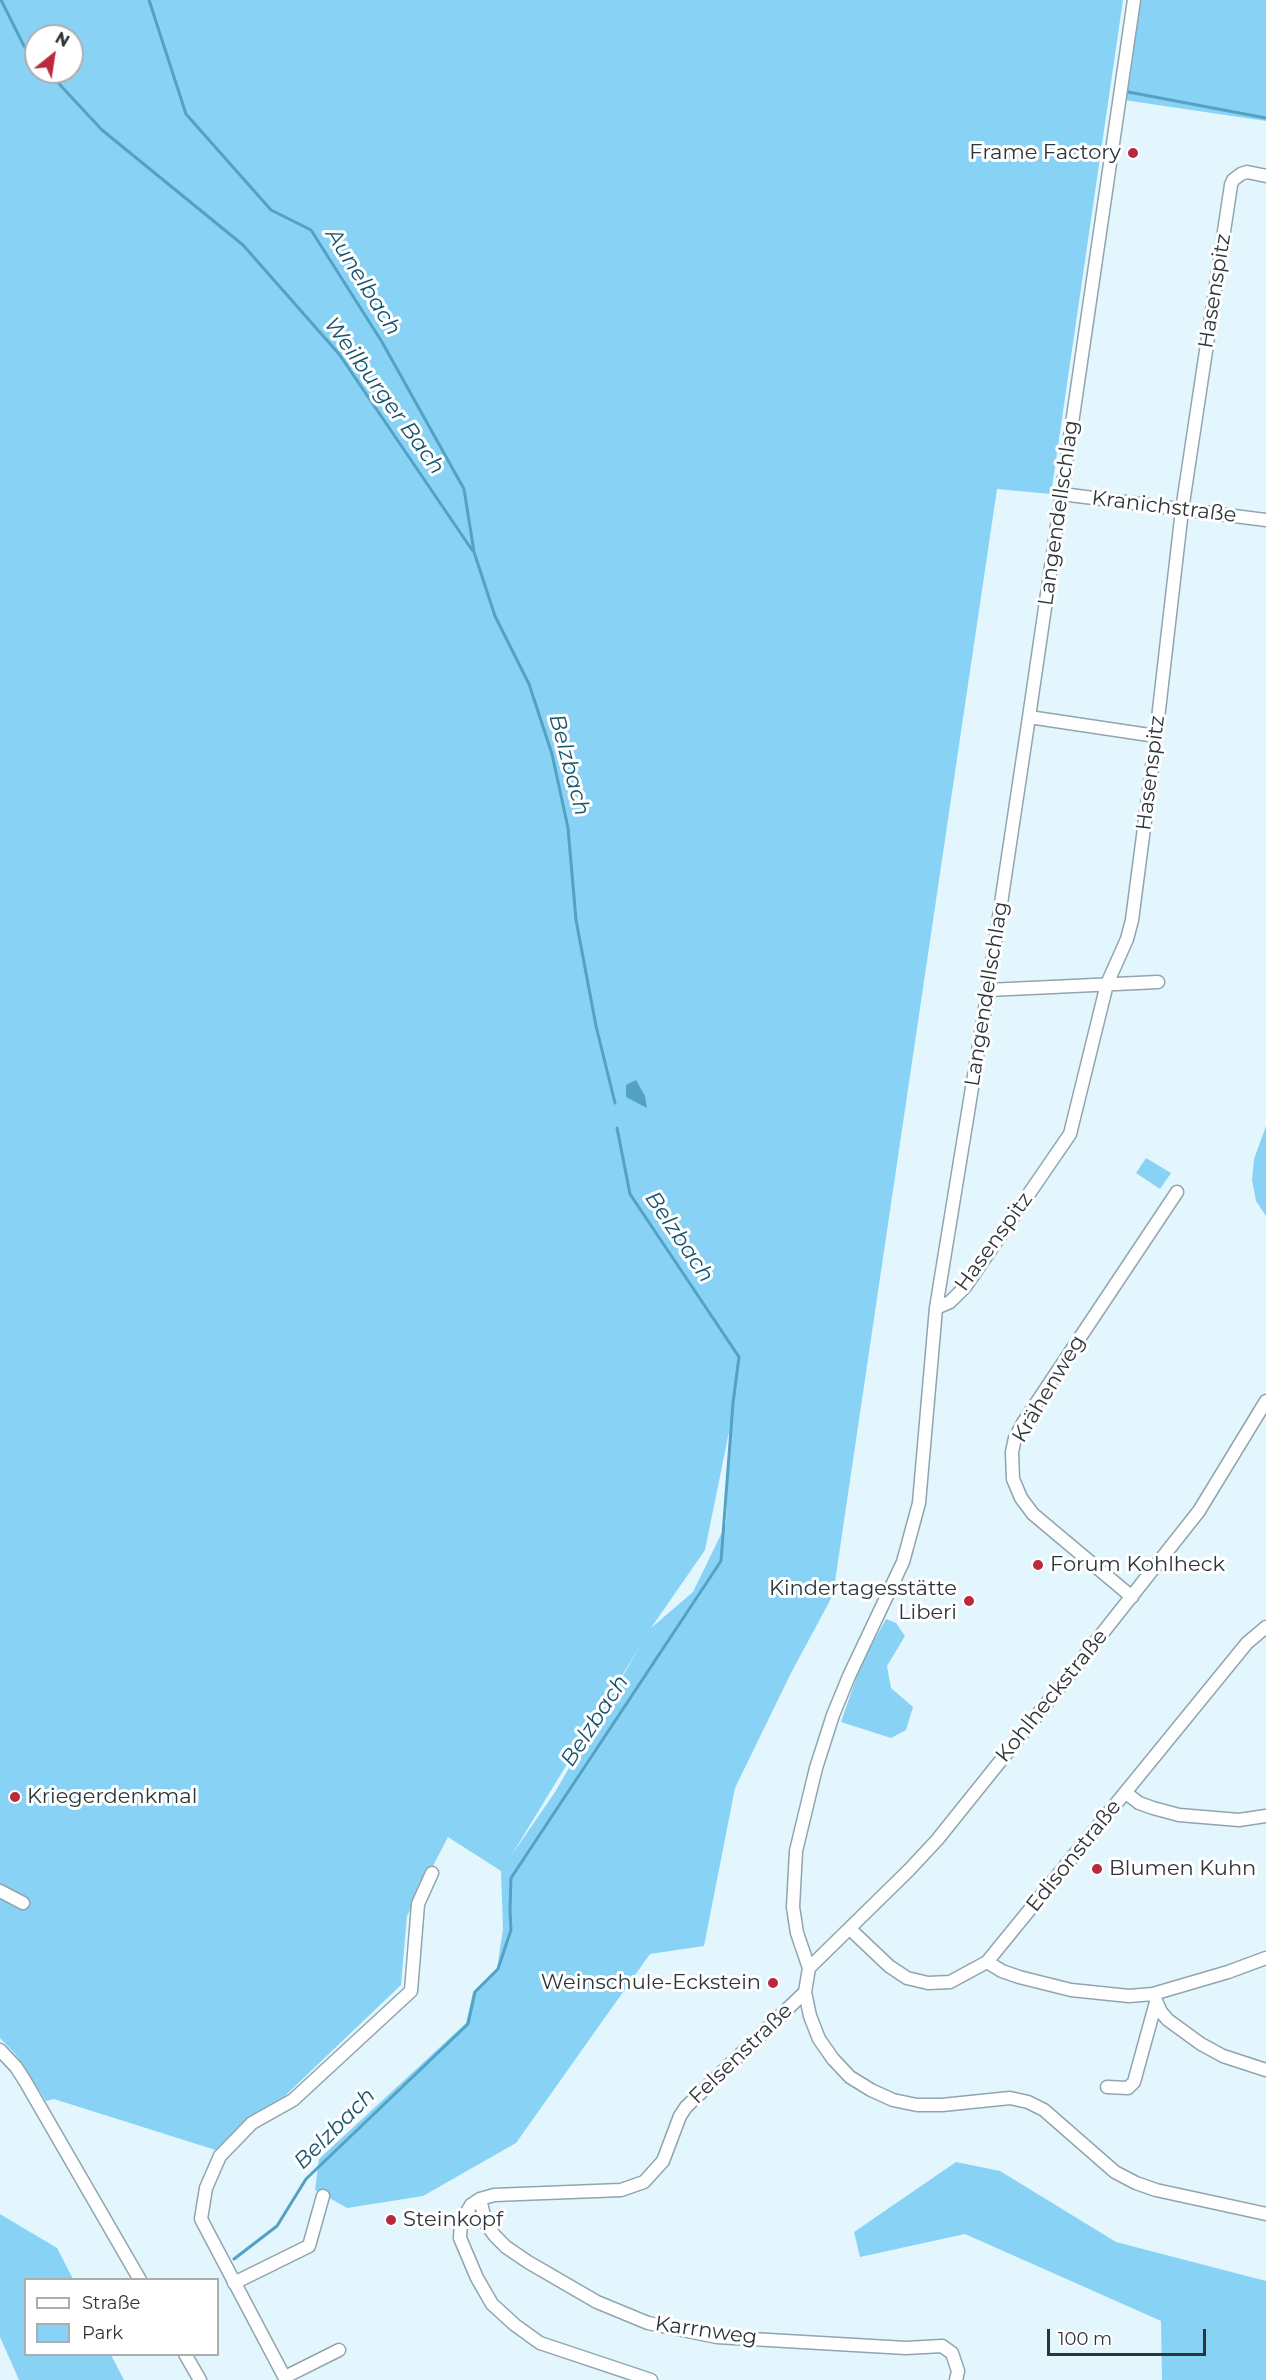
<!DOCTYPE html>
<html>
<head>
<meta charset="utf-8">
<style>
  body { margin:0 }
  #map { position:relative; width:1266px; height:2380px; overflow:hidden; background:#e3f5fd; font-family:Montserrat,sans-serif }
  canvas { display:block }
  .legend { position:absolute; left:24px; top:2278px; width:195px; height:78px; box-sizing:border-box; background:#fff; border:2px solid #abaeb0; margin:0; padding:8px 10px; list-style:none; font-size:18px; color:#2d3539 }
  .legend li { display:flex; align-items:center; gap:12px; height:30px }
  .legend b { width:30px; border:2px solid #abaeb0 }
  .north { position:absolute; left:24px; top:24px; width:60px; height:60px; box-sizing:border-box; background:#fff; border:2px solid #abaeb0; border-radius:50%; rotate:30deg; font-size:16px; font-weight:700; line-height:24px; text-align:center; color:#2d3539 }
  .north::after { content:''; display:block; margin:auto; width:21px; height:27px; background:#bb293f; clip-path:polygon(50% 0,100% 100%,50% 72%,0 100%) }
  .scale { position:absolute; left:1047px; top:2329px; width:159px; height:27px; box-sizing:border-box; border:3px solid #2d3539; border-top:0; padding-left:8px; font-size:18px; line-height:21px; white-space:nowrap; color:#2d3539; -webkit-text-stroke:4px #fff; paint-order:stroke }
</style>
</head>
<body>
<div id="map">
<canvas width="1266" height="2380"></canvas>
<ul class="legend">
<li><b style="height:8px;background:#fff"></b>Straße</li>
<li><b style="height:16px;background:#88d3f5"></b>Park</li>
</ul>
<div class="north">N</div>
<div class="scale">100 m</div>
</div>
<script>
const ctx = document.querySelector('canvas').getContext('2d');
ctx.lineJoin = 'round';
function fill(path, color) {
  ctx.fillStyle = color;
  ctx.fill(path, 'evenodd');
}
function poly(rows) {
  const path = new Path2D();
  for (const r of rows) {
    path.moveTo(r[0], r[1]);
    for (let i = 2; i < r.length; i += 2) path.lineTo(r[i], r[i + 1]);
  }
  return path;
}
function strokePath(path, color, width, dash) {
  ctx.strokeStyle = color;
  ctx.lineWidth = width;
  ctx.lineCap = dash ? 'butt' : 'round';
  ctx.setLineDash(dash || []);
  ctx.stroke(path);
}
function write(font, color, halo, rows, align = 'center') {
  ctx.font = font + ' Montserrat,sans-serif';
  ctx.lineWidth = 6;
  ctx.setLineDash([]);
  ctx.textBaseline = 'middle';
  ctx.strokeStyle = halo;
  ctx.fillStyle = color;
  for (const [text, x, y, turn = 0] of rows) {
    ctx.save();
    ctx.translate(x, y);
    ctx.rotate((+turn || 0) * Math.PI / 180);
    ctx.textAlign = isNaN(turn) ? turn : align;
    if (halo) ctx.strokeText(text, 0, 0);
    ctx.fillText(text, 0, 0);
    ctx.restore();
  }
}
fill(poly([
  [0,0,1123,0,1051,494,997,489,833,1595,791,1673,735,1788,704,1946,650,1954,516,2143,423,2196,347,2208,315,2190,319,2159,466,2023,473,1992,497,1969,503,1929,501,1871,448,1837,407,1916,401,1985,225,2153,54,2099,46,2101,17,2056,0,2038],
  [36,36,72,36,72,72,36,72],
  [730,1427,726,1524,693,1592,651,1628,705,1550],
  [642,1643,555,1792,511,1856,558,1779],
  [1138,0,1266,0,1266,121,1124,100],
  [1266,1126,1266,1216,1256,1201,1252,1180,1254,1159],
  [1146,1158,1171,1173,1160,1189,1136,1173],
  [886,1619,896,1623,905,1636,887,1666,891,1688,913,1707,906,1730,891,1738,841,1722,861,1664],
  [956,2162,1000,2171,1116,2242,1266,2281,1266,2380,1162,2380,1161,2321,965,2234,860,2257,854,2232],
  [0,2214,57,2248,73,2279,26,2280,26,2354,111,2355,124,2380,19,2380,0,2337]
]), '#88d3f5');
fill(poly([
  [636,1080,645,1096,647,1108,626,1097,626,1085]
]), '#53a1c3');
strokePath(poly([
  [1,0,24,46,36,59],
  [149,0,186,114,271,210,311,230,382,342,464,489,474,552,495,616,529,684,552,754,568,828,576,920,596,1026,615,1103],
  [48,72,102,130,243,245,339,354,472,550],
  [1123,91,1266,118],
  [234,2259,277,2226,306,2179,468,2024,475,1992,498,1969,511,1930,510,1910,511,1878,721,1561,733,1403,739,1357,630,1194,617,1128]
]), '#53a1c3', 3);
const street = poly([
  [1134,0,1029,717,988,990,936,1308,919,1503,903,1562,849,1676,833,1715,816,1768,796,1851,793,1907,797,1933,809,1968,805,1992,810,2016,819,2039,833,2059,850,2077,871,2090,893,2100,917,2105,942,2105,1010,2098,1028,2102,1044,2110,1115,2172,1136,2183,1156,2190,1266,2214],
  [1062,494,1266,520],
  [1029,717,1156,736],
  [988,990,1158,982],
  [936,1308,950,1302,965,1287,1070,1134,1107,984,1127,939,1132,920,1156,736,1182,510,1231,185,1233,180,1241,174,1247,172,1266,176],
  [1132,1597,1033,1514,1021,1498,1013,1479,1012,1452,1015,1438,1023,1423,1177,1192],
  [1126,1793,1139,1803,1153,1808,1179,1815,1239,1820,1266,1816],
  [0,1891,23,1903],
  [850,1929,889,1966,907,1978,928,1983,950,1982,987,1962,1247,1643,1266,1627],
  [987,1962,1002,1971,1019,1977,1071,1990,1129,1996,1153,1994,1228,1972,1266,1958],
  [809,1968,909,1870,937,1840,1067,1678,1199,1511,1266,1401],
  [1153,1994,1161,2012,1168,2020,1201,2044,1223,2056,1266,2070],
  [0,2050,16,2067,25,2081,140,2280],
  [1107,2087,1128,2088,1134,2082,1156,2002],
  [480,2199,486,2224,495,2236,506,2247,528,2262,597,2302,648,2323,717,2337,906,2348,942,2346,952,2353,958,2371,956,2380],
  [234,2283,309,2246,323,2196],
  [185,2354,200,2380],
  [285,2377,339,2350],
  [286,2380,201,2219,206,2188,220,2156,252,2123,293,2100,411,1991,418,1904,432,1873],
  [651,2380,540,2343,515,2325,492,2304,477,2278,460,2238,461,2222,471,2205,480,2199,494,2195,621,2190,644,2182,663,2161,680,2116,686,2107,805,1992]
]);
strokePath(street, '#90a5ae', 15);
strokePath(street, '#fff', 12);
for (const [x, y, r, color] of [
  [1133,153,6,"#bb293f"],
  [1038,1565,6,"#bb293f"],
  [969,1601,6,"#bb293f"],
  [15,1797,6,"#bb293f"],
  [1097,1869,6,"#bb293f"],
  [773,1983,6,"#bb293f"],
  [391,2220,6,"#bb293f"]
]) {
  const dot = new Path2D();
  dot.arc(x, y, r, 0, 2 * Math.PI);
  ctx.fillStyle = color;
  ctx.fill(dot);
  strokePath(dot, '#fff', 2);
}
write('21px', '#2d3539', '#fff', [
  ["Frame Factory",1121,153,"right"],
  ["Forum Kohlheck",1050,1565],
  ["Kindertagesstätte",957,1589,"right"],
  ["Liberi",957,1613,"right"],
  ["Kriegerdenkmal",27,1797],
  ["Blumen Kuhn",1109,1869],
  ["Weinschule-Eckstein",761,1983,"right"],
  ["Steinkopf",403,2220]
], 'left');
write('21px', '#2d3539', '#fff', [
  ["Hasenspitz",1215,291,-81],
  ["Kranichstraße",1164,507,7],
  ["Langendellschlag",1059,513,-82],
  ["Hasenspitz",1151,773,-83],
  ["Langendellschlag",987,994,-81],
  ["Hasenspitz",994,1242,-54],
  ["Krähenweg",1049,1389,-59],
  ["Kohlheckstraße",1052,1696,-51],
  ["Edisonstraße",1074,1856,-51],
  ["Felsenstraße",741,2054,-44],
  ["Karrnweg",706,2331,8]
]);
write('italic 22px', '#16556d', '#fff', [
  ["Aunelbach",363,282,58],
  ["Weilburger Bach",384,396,54],
  ["Belzbach",569,765,75],
  ["Belzbach",679,1237,56],
  ["Belzbach",595,1721,-57],
  ["Belzbach",335,2129,-45]
]);
</script>
</body>
</html>
